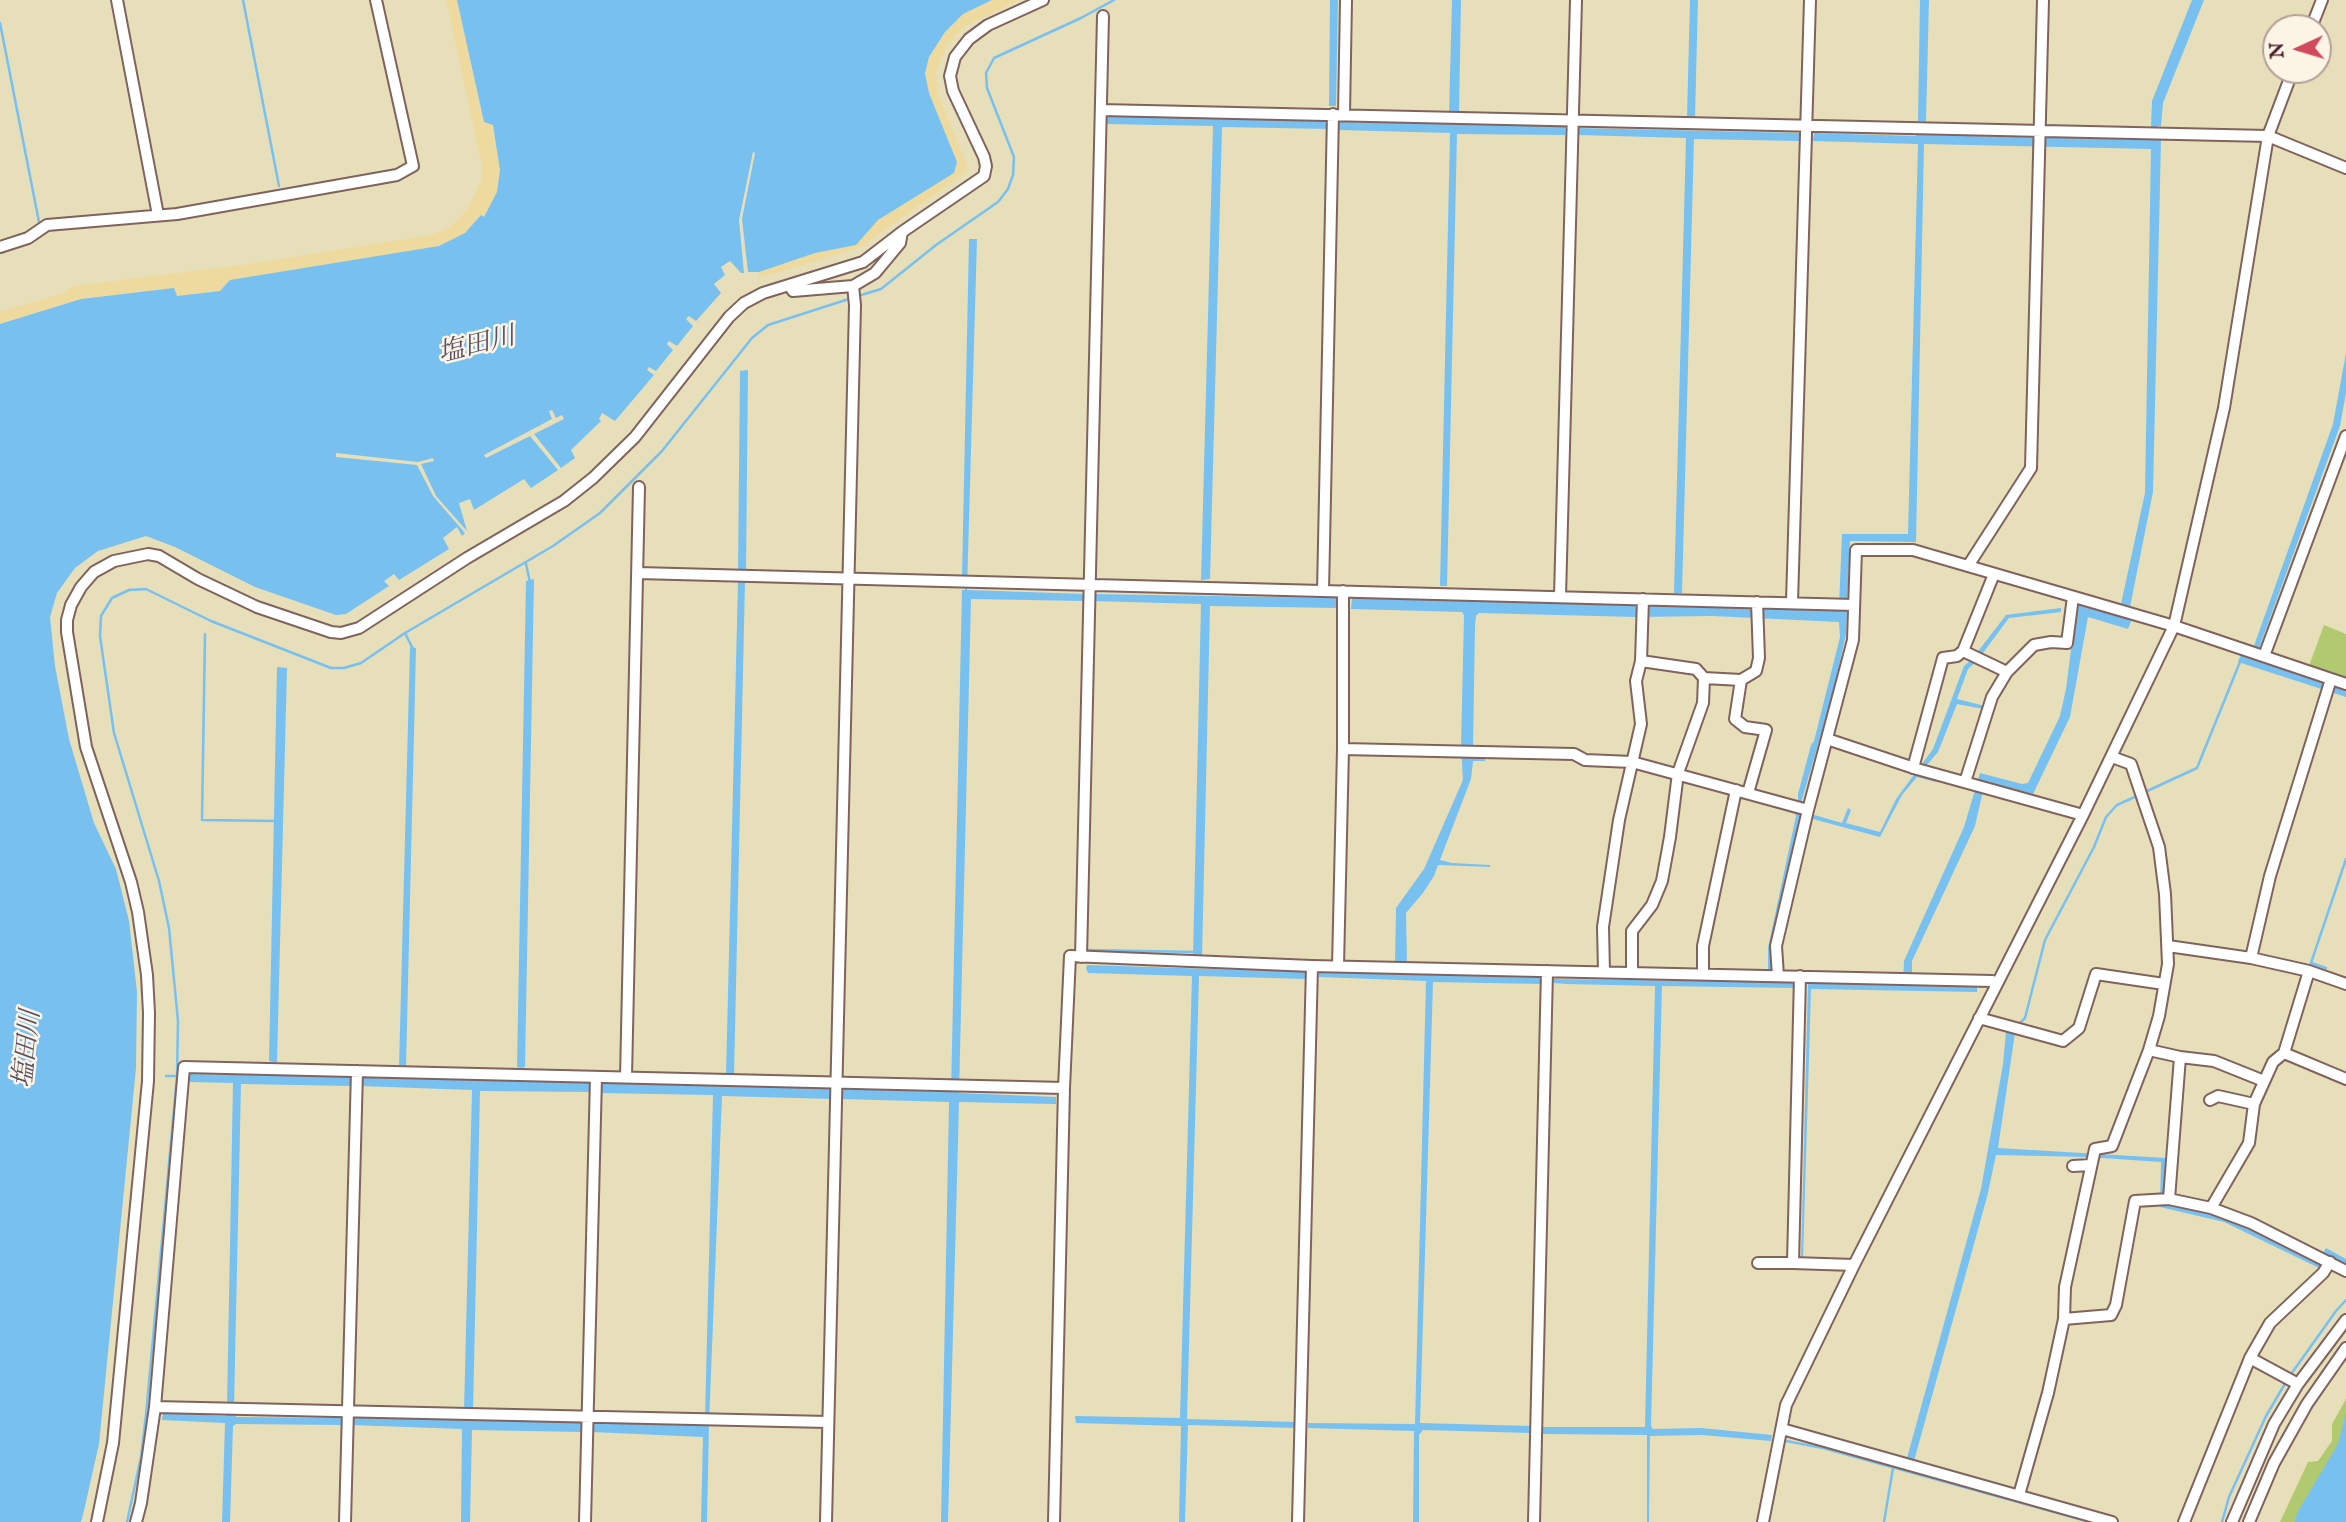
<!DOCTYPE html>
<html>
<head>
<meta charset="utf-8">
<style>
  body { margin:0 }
  #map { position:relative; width:2346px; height:1522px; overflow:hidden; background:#e7dfba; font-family:"IM FELL English",serif }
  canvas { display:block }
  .north { position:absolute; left:2262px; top:14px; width:70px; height:70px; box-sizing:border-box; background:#fcf5e5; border:2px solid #b59f9b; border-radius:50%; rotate:266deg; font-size:19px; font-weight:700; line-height:28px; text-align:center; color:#4a1f2b }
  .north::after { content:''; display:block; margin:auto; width:24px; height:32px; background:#d1495b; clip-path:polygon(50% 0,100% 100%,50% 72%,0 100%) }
</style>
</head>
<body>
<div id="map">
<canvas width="2346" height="1522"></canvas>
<div class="north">N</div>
</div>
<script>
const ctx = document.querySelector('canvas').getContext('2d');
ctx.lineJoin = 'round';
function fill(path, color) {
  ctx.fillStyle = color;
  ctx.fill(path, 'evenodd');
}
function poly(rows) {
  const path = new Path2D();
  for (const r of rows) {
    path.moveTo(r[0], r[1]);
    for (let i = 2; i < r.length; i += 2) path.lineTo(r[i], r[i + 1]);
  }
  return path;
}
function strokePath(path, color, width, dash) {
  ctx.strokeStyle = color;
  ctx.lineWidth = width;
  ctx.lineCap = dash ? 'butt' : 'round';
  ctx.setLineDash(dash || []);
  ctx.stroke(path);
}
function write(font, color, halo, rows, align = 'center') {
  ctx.font = font + ' "IM FELL English","Noto Serif JP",serif';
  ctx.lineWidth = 5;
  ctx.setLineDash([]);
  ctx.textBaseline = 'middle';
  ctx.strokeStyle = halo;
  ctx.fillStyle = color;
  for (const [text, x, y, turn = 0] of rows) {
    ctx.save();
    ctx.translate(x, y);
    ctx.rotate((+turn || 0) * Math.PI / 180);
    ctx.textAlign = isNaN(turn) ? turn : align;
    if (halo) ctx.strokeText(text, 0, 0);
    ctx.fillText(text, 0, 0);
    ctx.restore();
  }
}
fill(poly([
  [2324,625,2346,634,2346,679,2309,666],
  [2346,1399,2346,1451,2314,1522,2280,1522,2308,1462,2318,1461,2332,1441,2332,1424]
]), '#b1ca70');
fill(poly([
  [446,0,457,0,483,121,493,125,500,170,497,192,484,218,480,215,465,233,439,246,220,291,176,296,173,288,81,299,0,324,0,312,64,293,73,286,243,265,431,235,450,227,467,210,481,180,481,161],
  [992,0,1020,0,965,26,946,47,936,72,938,95,967,165,966,172,859,248,759,278,759,272,815,253,856,244,878,220,954,173,957,162,929,93,925,73,929,57,945,32,963,14]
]), '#eeda9e');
fill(poly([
  [457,0,992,0,963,14,945,32,929,57,925,73,929,93,957,162,954,173,878,220,856,245,815,253,759,272,748,272,742,219,755,153,753,152,739,220,744,273,741,273,730,261,721,267,725,275,714,284,721,293,696,321,689,316,686,319,693,326,677,346,669,341,667,344,673,350,656,371,649,367,647,370,654,375,615,421,602,413,599,419,601,421,571,450,575,458,561,468,534,434,564,419,562,415,556,418,552,410,549,411,552,419,484,455,486,458,530,436,558,470,531,488,524,479,474,510,470,499,459,503,467,531,436,496,421,464,434,461,433,458,418,462,336,453,336,457,417,465,433,496,465,533,462,536,457,527,443,538,449,549,399,580,394,574,384,581,389,586,346,614,336,615,255,587,175,547,146,536,98,551,75,568,57,593,50,617,55,666,69,739,94,823,116,869,129,921,137,992,136,1068,99,1444,83,1515,81,1522,0,1522,0,324,81,299,174,288,177,296,220,291,230,280,439,246,465,233,481,215,484,217,497,192,500,170,493,125,484,122],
  [1330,0,1338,0,1336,106,1329,106],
  [1452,0,1461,0,1459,114,1449,114],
  [1690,0,1698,0,1695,117,1687,117],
  [1920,0,1929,0,1926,121,1918,121],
  [2192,0,2204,0,2163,103,2161,126,2158,126,2158,140,2161,140,2153,492,2128,617,2132,619,2128,629,2088,617,2070,717,2033,794,1985,782,1975,826,1912,961,1912,986,1977,987,1977,992,1811,989,1803,1259,1801,1259,1808,983,1903,986,1904,961,1964,827,1980,773,2022,784,2028,783,2060,716,2066,689,2076,610,2079,605,2117,615,2121,604,2145,493,2151,149,1924,144,1916,542,1850,541,1846,634,1833,693,1801,803,1802,814,1773,946,1771,972,1768,973,1768,948,1796,816,1795,814,1739,797,1739,794,1798,810,1798,794,1811,745,1814,741,1840,637,1839,622,1712,616,1636,617,1479,613,1476,616,1475,625,1473,749,1475,758,1485,757,1485,761,1473,761,1471,779,1440,860,1452,863,1490,865,1490,867,1438,865,1434,876,1423,893,1406,913,1407,964,1395,964,1396,908,1424,869,1463,780,1461,747,1464,615,1462,612,1351,609,1352,598,1836,611,1839,606,1842,534,1908,534,1918,144,1813,141,1814,133,1916,136,1916,133,1925,133,1926,135,2153,140,2154,128,2151,128,2152,101],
  [1106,116,1330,121,1330,129,1222,127,1210,579,1201,580,1213,126,1106,124],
  [1449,120,1458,120,1458,124,1565,127,1565,135,1457,134,1447,586,1440,586,1450,133,1339,130,1339,122,1449,124],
  [1578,128,1799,133,1799,141,1694,139,1682,593,1674,593,1686,138,1578,135],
  [969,239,977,239,967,590,1085,594,1085,601,971,599,959,1093,1056,1097,1056,1104,959,1102,948,1522,941,1522,949,1102,842,1099,841,1097,832,1099,722,1096,709,1423,707,1522,701,1522,703,1437,592,1432,592,1423,702,1425,705,1418,713,1095,601,1093,600,1090,590,1090,590,1092,480,1091,473,1411,464,1411,472,1090,360,1086,359,1077,514,1081,520,1078,524,1081,590,1083,591,1086,601,1086,601,1083,722,1086,735,1084,738,1086,833,1089,833,1092,842,1092,842,1089,951,1092,962,590,965,590,965,578,962,577],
  [2346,353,2346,393,2340,426,2255,659,2346,689,2346,697,2238,662,2241,654,2250,657,2333,424],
  [748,370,746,572,738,571,740,371],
  [534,579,525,1067,521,1068,517,1067,526,581],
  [738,582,745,582,734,1075,726,1075],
  [1092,594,1338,598,1338,608,1210,606,1202,957,1193,956,1201,604,1092,601],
  [2061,608,2061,612,2009,618,1977,661,1968,669,1957,699,1985,706,1983,709,1957,704,1938,752,1920,773,1937,778,1936,782,1917,777,1902,795,1880,837,1809,818,1811,814,1842,823,1848,808,1851,810,1846,823,1880,832,1896,799,1933,749,1964,666,1973,658,2006,615],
  [410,647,416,648,406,1067,399,1067],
  [277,667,287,668,277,1062,273,1062,269,1061],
  [1087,965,1308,972,1307,979,1199,976,1187,1419,1296,1422,1296,1428,1188,1425,1185,1522,1179,1522,1181,1426,1076,1423,1075,1416,1180,1418,1192,976,1088,973,1086,968],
  [1319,972,1543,978,1542,984,1433,982,1420,1423,1531,1426,1531,1433,1423,1430,1419,1435,1419,1522,1413,1522,1414,1431,1308,1428,1308,1423,1415,1424,1426,981,1319,977],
  [1553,979,1794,982,1794,988,1662,986,1651,1426,1653,1429,1701,1428,1772,1435,1771,1441,1702,1435,1650,1436,1649,1522,1647,1522,1647,1435,1543,1434,1543,1427,1645,1427,1655,986,1567,984,1553,983],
  [2006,1032,2015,1033,1998,1148,2166,1158,2165,1204,2225,1218,2317,1262,2326,1248,2346,1259,2346,1265,2327,1255,2319,1268,2224,1222,2160,1207,2161,1162,2087,1157,1996,1155,1987,1197,1914,1461,1907,1458,1981,1189,2003,1064],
  [190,1074,353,1077,353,1086,241,1084,234,1406,227,1406,233,1083,190,1082],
  [227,1412,234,1412,236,1417,343,1418,343,1425,236,1424,233,1426,230,1522,222,1522,225,1423,162,1420,163,1413,225,1416],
  [2346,1413,2346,1522,2295,1522,2297,1513,2338,1444],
  [352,1418,463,1419,583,1423,582,1432,472,1430,470,1522,461,1522,462,1429,351,1425]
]), '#78c0f0');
strokePath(poly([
  [243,0,279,186],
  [0,23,39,222],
  [858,296,881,289,936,245,998,202,1008,189,1013,175,1014,157,987,88,986,73,994,58,1081,18,1114,0],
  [526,564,530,582],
  [405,633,413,649],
  [205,634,202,820,275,821],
  [2145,792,2197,768,2240,662],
  [1087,950,1196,952],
  [2326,968,2311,963,2346,859],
  [2017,1026,2025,1018,2045,940,2094,847,2106,817,2117,805,2139,795],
  [166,1076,177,1076],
  [1063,1344,1070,1067],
  [2289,1377,2336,1311,2346,1300],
  [1786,1441,1823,1448,2090,1522],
  [127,1522,141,1457,146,1415,177,1076,178,1021,169,928,159,881,114,733,100,636,101,616,112,598,129,590,146,589,211,621,331,668,344,668,361,663,405,633,553,546,600,513,662,451,752,338,768,325,852,298],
  [1884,1522,1893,1468],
  [2222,1522,2229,1497,2266,1416,2286,1382]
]), '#78c0f0', 2.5);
const street = poly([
  [117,0,158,215],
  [2311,28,2322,0],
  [1101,110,2268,136,2346,168],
  [1344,114,1346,0],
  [0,247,28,238,47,225,177,214,397,175,413,166,376,0],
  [791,288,793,291,853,286],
  [1968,566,2031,468,2043,0],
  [638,573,1854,605],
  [1323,591,1333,114],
  [1560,596,1576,0],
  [1792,602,1810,0],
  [1963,651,2007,672],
  [2264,656,2346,436],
  [1641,661,1696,669,1704,678,1741,680],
  [1827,739,1917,769,2083,815],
  [1343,749,1574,754,1585,760,1632,762,1808,810],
  [1913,768,1943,658,1957,656,1963,651,1994,574],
  [1965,782,1992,697,2007,672,2034,645,2051,642,2067,643,2073,597],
  [1748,793,1766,730,1745,727,1735,719,1741,680,1756,671,1759,658,1757,602],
  [2168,946,2251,958,2309,971,2346,984],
  [1081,957,1103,16],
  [2251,958,2270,876,2331,679],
  [1338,966,1343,749,1343,591],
  [1604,972,1603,927,1619,820,1641,724,1636,681,1641,661,1643,599],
  [1632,973,1632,931,1652,905,1662,881,1670,837,1678,773,1703,703,1704,678],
  [1703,974,1703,946,1736,790],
  [1778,976,1776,946,1808,810,1853,640,1856,550,1913,550,2174,626,2346,684],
  [1800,976,1793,1263,1854,1265],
  [1979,1018,2063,1041,2079,1028,2096,974,2164,984],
  [2149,1050,2180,1057,2214,1061,2264,1081],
  [2284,1053,2346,1079],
  [626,1077,639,487],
  [2210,1100,2218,1096,2254,1104],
  [2073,1166,2091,1165],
  [2169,1199,2180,1057],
  [2211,1208,2249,1143,2254,1104,2273,1062,2284,1053,2309,971],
  [1758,1263,1793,1263],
  [2064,1319,2111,1315,2116,1305,2135,1201,2169,1199,2211,1208,2251,1223,2346,1271],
  [2250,1358,2298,1384],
  [155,1407,828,1422],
  [1782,1429,2112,1522],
  [2019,1495,2048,1393,2064,1319,2065,1287,2095,1149,2112,1146,2149,1050,2159,1016,2168,964,2165,894,2159,847,2131,764,2112,757],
  [97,1522,113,1443,148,1081,149,1013,147,975,138,912,131,882,86,747,67,632,67,620,71,605,81,587,94,572,114,561,148,554,159,556,198,579,257,607,331,632,341,633,359,628,467,558,564,501,593,478,635,437,729,317,744,303,763,293,863,262,902,232,984,176,986,166,984,157,953,91,950,76,955,57,969,39,988,25,1043,0],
  [136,1522,141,1503,155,1407,184,1067,1064,1088],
  [345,1522,357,1071],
  [585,1522,596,1077],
  [826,1522,855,305,853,286,875,273,900,243,902,232],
  [1054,1522,1064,1088,1070,956,1312,966,1992,981,1997,983],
  [1298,1522,1312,966],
  [1534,1522,1547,971],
  [1763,1522,1786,1405,1854,1265,2083,815,2174,626,2224,408,2268,136,2293,70],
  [2184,1522,2250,1358,2270,1323,2323,1273,2330,1262],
  [2232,1522,2274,1424,2298,1384,2346,1320],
  [2249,1522,2274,1463,2307,1404,2346,1348]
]);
strokePath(street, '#81625d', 14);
strokePath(street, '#fff', 10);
write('italic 26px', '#584f66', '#fcf5e5', [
  ["塩田川",477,347,-14],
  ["塩田川",29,1049,-84]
]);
</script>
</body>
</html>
